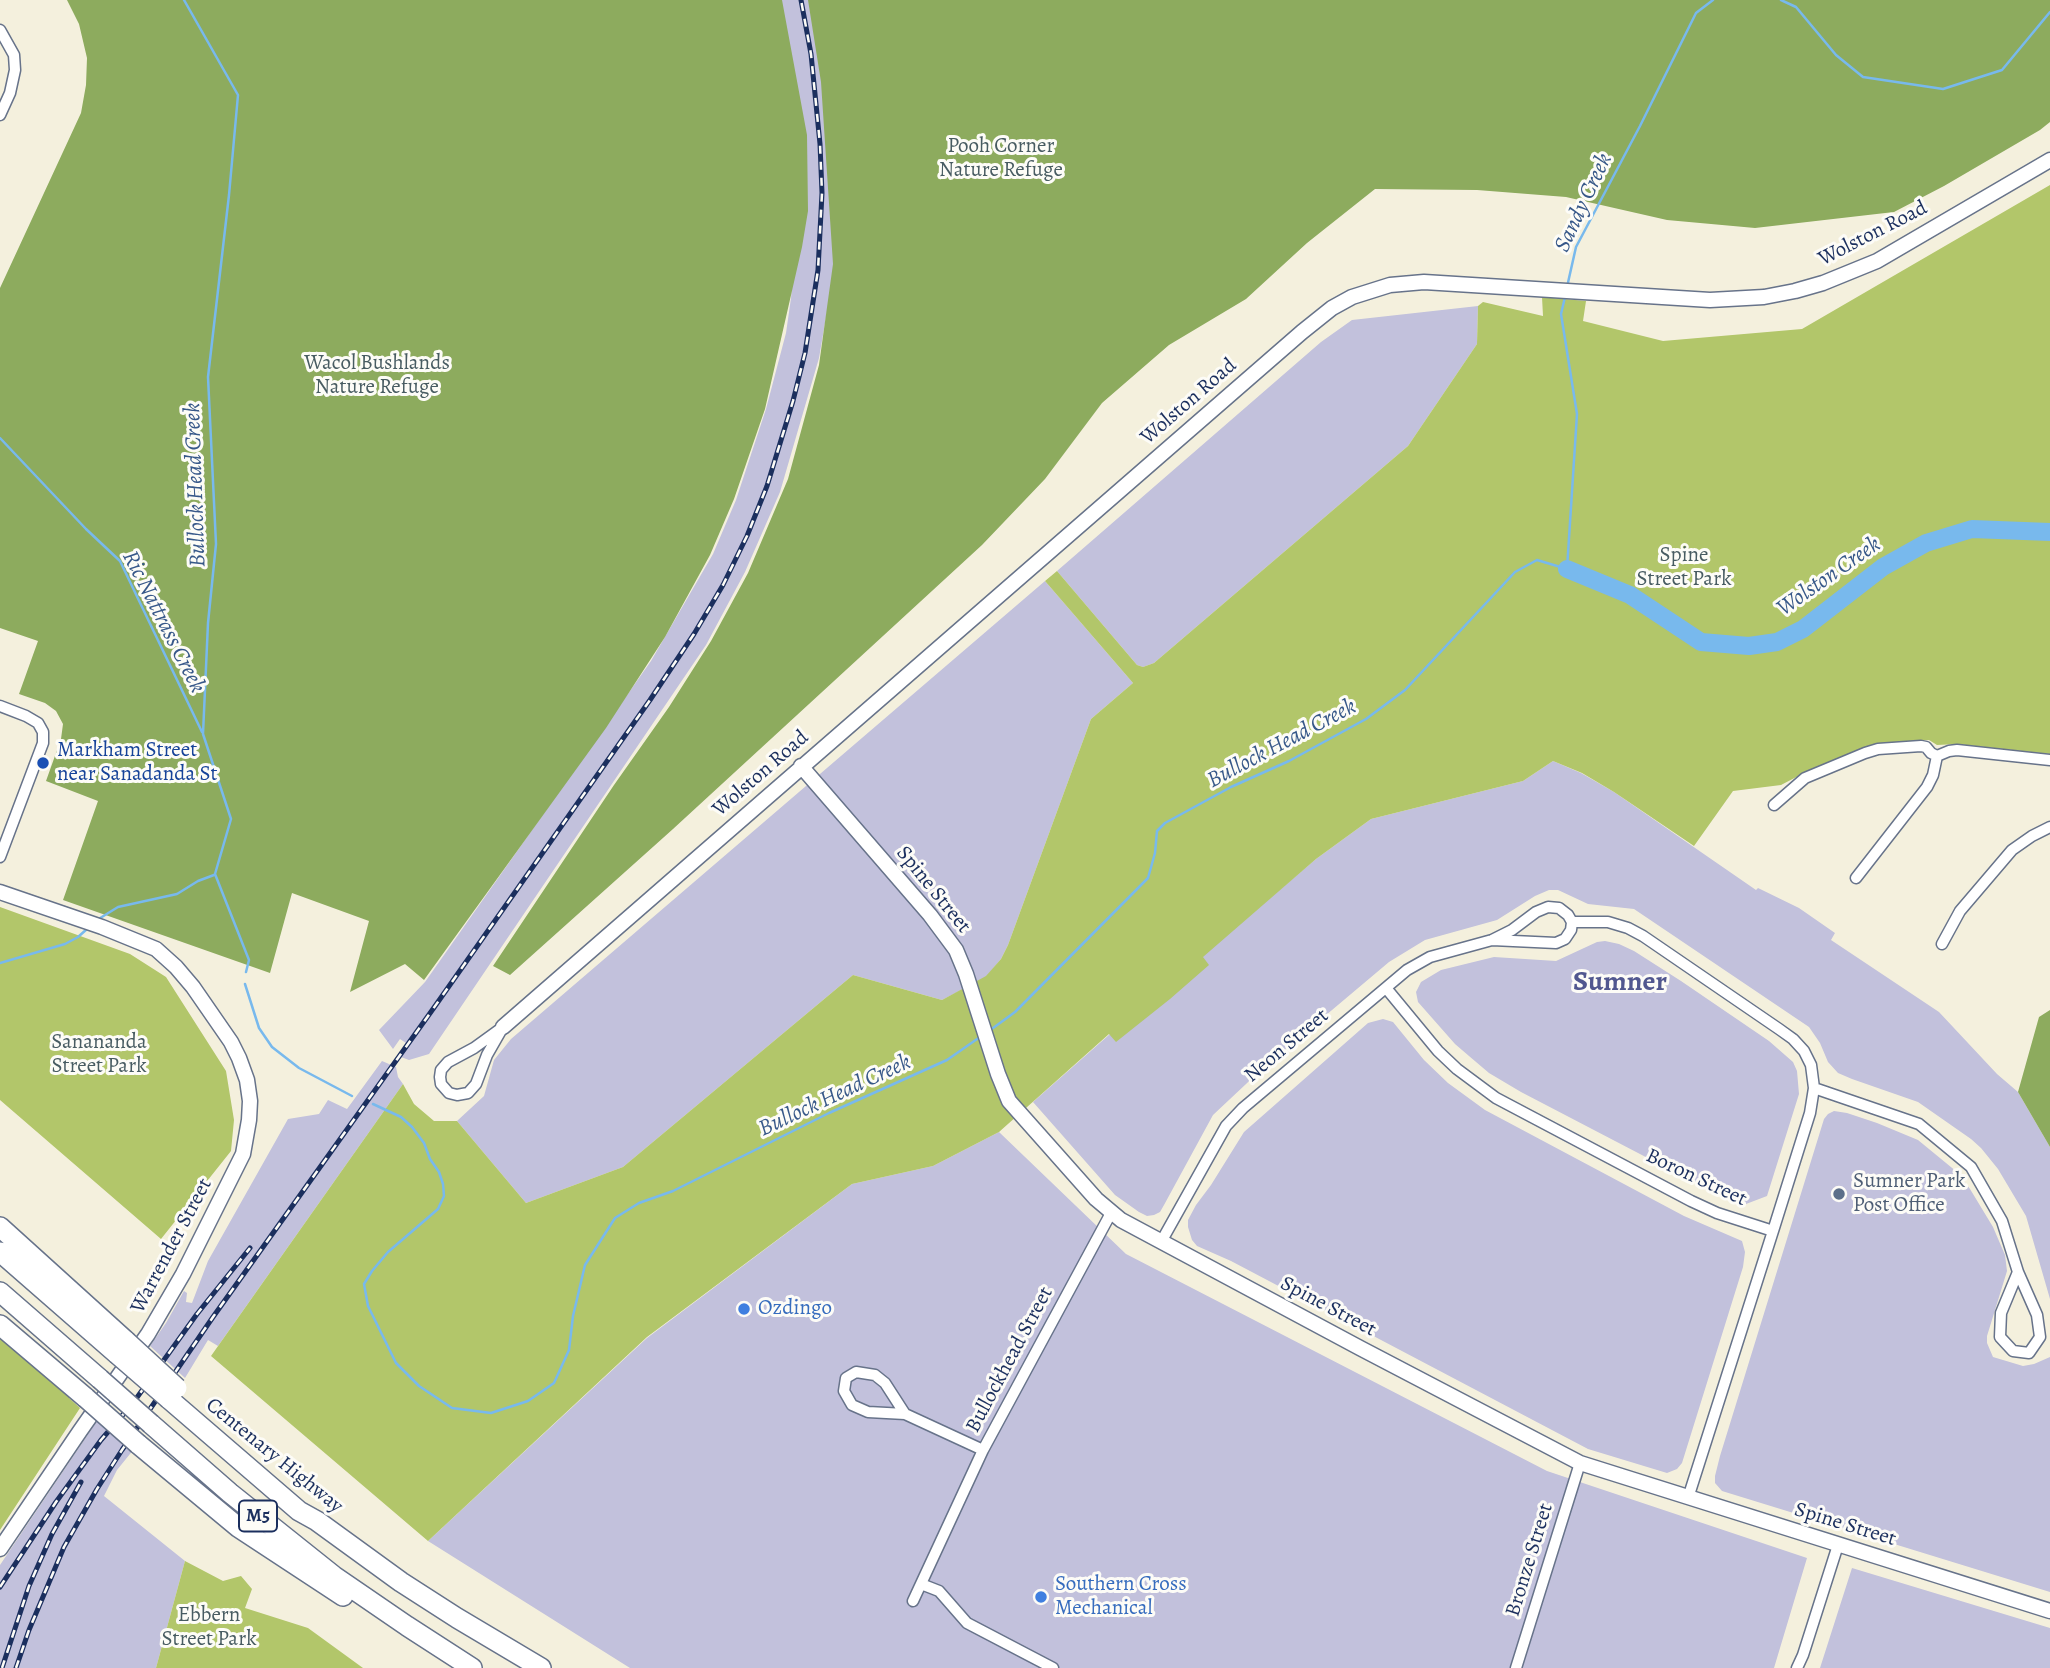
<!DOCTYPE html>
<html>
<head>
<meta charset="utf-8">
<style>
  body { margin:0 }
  canvas { display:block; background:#f4f0dd }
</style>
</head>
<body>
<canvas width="2050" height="1668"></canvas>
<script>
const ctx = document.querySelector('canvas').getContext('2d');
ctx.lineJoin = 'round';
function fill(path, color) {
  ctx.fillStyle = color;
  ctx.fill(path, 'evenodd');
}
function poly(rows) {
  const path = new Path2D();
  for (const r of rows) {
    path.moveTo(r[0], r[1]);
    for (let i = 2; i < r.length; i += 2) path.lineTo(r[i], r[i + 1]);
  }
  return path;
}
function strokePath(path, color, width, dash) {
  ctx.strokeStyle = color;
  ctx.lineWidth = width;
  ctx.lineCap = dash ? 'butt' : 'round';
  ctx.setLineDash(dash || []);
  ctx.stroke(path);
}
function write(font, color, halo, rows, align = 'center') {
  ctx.font = font + ' Alegreya,serif';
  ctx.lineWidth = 6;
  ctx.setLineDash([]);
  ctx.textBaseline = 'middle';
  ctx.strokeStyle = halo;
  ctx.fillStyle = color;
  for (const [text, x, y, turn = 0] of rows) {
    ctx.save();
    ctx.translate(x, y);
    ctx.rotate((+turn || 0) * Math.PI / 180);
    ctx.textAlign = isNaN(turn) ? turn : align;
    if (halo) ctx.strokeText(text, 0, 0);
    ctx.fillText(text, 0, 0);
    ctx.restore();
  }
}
fill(poly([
  [778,0,814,0,842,224,819,358,780,492,745,572,706,645,429,1054,409,1060,401,1057,409,1045,400,1039,393,1049,379,1030,425,982,651,661,713,554,736,500,766,409,786,333,791,298,798,215],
  [1478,306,1477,344,1408,446,1154,663,1143,667,1137,665,1057,571,1321,342,1352,320],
  [1045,581,1133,683,1091,719,1008,945,1001,959,986,977,942,1000,853,975,623,1167,526,1203,457,1121,484,1096,494,1060,511,1039],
  [1553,761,1581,773,1614,792,1756,890,1758,888,1799,908,1835,933,1831,940,1939,1012,1997,1074,2018,1092,2050,1147,2050,1299,2026,1216,1998,1169,1981,1148,1971,1139,1918,1102,1852,1079,1838,1073,1828,1062,1820,1043,1809,1027,1634,909,1588,904,1558,890,1549,890,1535,896,1497,920,1425,940,1389,962,1262,1069,1213,1115,1164,1205,1160,1212,1154,1215,1147,1216,1139,1212,1115,1195,1033,1102,1110,1034,1316,859,1371,819,1523,781],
  [1605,941,1619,944,1634,951,1681,981,1769,1041,1793,1062,1797,1071,1799,1094,1767,1196,1746,1204,1709,1190,1521,1092,1489,1073,1469,1056,1455,1044,1418,1002,1416,992,1421,982,1441,970,1494,957,1556,961,1597,942],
  [1383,1019,1393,1022,1424,1060,1448,1083,1485,1110,1684,1216,1742,1241,1745,1252,1743,1267,1682,1463,1677,1469,1667,1473,1588,1449,1231,1261,1197,1246,1192,1240,1188,1227,1188,1220,1196,1205,1211,1185,1244,1132,1368,1023],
  [382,1061,396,1067,398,1077,403,1084,218,1346,208,1340,185,1378,150,1346,166,1323,184,1291,187,1293,186,1302,192,1303,208,1261,288,1119,319,1114,328,1100,347,1109],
  [1834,1111,1847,1113,1877,1123,1918,1140,1957,1172,1970,1189,1993,1227,2005,1255,2007,1271,1987,1336,1987,1343,1993,1357,2023,1366,2034,1364,2050,1357,2050,1592,1722,1491,1715,1483,1715,1476,1720,1456,1824,1119,1828,1114],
  [999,1132,1126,1254,1547,1471,1807,1558,1774,1668,630,1668,428,1541,647,1338,852,1184,933,1166],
  [99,1418,134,1449,117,1470,104,1496,185,1561,156,1668,0,1668,0,1565],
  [1852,1568,2050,1628,2050,1668,1820,1668]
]), '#c2c1dc');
fill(poly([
  [2050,185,2050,754,1957,744,1937,745,1929,740,1919,740,1806,772,1781,785,1733,791,1694,846,1614,792,1582,773,1553,761,1523,781,1371,819,1316,859,1203,957,1209,965,1170,999,1116,1042,1109,1034,999,1132,933,1166,852,1184,647,1337,428,1541,211,1356,403,1084,414,1104,434,1121,457,1121,526,1203,623,1167,853,975,942,1000,986,976,1001,959,1008,945,1091,719,1133,683,1045,581,1057,571,1137,665,1143,667,1154,663,1408,446,1477,344,1478,306,1483,302,1543,316,1542,297,1586,301,1583,321,1663,341,1802,329],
  [0,907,130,954,166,977,226,1071,234,1120,231,1151,161,1239,0,1100],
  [0,1336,73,1392,69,1398,80,1408,0,1530],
  [185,1561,223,1581,241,1576,252,1589,245,1608,308,1628,363,1668,156,1668]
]), '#b2c66a');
fill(poly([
  [67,0,782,0,807,135,808,211,802,247,765,409,734,499,710,555,665,637,606,728,424,980,405,964,350,992,369,921,292,893,270,973,63,900,98,801,46,781,61,739,63,724,56,711,45,703,19,694,38,641,0,628,0,288,81,113,86,85,87,58,79,24],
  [808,0,2050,0,2050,122,2040,130,1944,186,1894,212,1755,228,1667,220,1566,197,1477,190,1375,189,1307,243,1246,299,1169,345,1102,403,1045,479,982,545,673,829,510,975,493,966,614,785,669,707,711,641,748,573,788,479,819,365,833,264,821,82],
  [2050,1010,2050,1147,2018,1092,2039,1017]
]), '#8dab5e');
strokePath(poly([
  [184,0,238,95,229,195,208,377,216,544,208,623,203,734,231,819,215,874,249,960,246,972],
  [1781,0,1796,7,1836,55,1863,77,1943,89,2002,70,2050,12],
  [1567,287,1576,247,1640,126,1696,13,1713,0],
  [0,438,86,529,120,561,202,732],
  [97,920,118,907,177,894,198,881,214,875],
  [0,963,65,944,78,937,87,929],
  [245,984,259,1028,272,1047,299,1068,352,1096],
  [989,1031,1015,1012,1148,878,1155,853,1157,831,1165,823,1231,787,1289,761,1366,719,1405,690,1515,572,1537,560,1567,569,1577,414,1561,314,1565,297],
  [373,1104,401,1117,412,1127,424,1143,430,1159,439,1172,443,1184,444,1196,438,1209,388,1252,372,1271,364,1284,368,1306,396,1363,419,1386,452,1408,491,1413,528,1401,554,1383,569,1350,573,1316,585,1265,615,1218,639,1203,673,1191,829,1113,947,1060,980,1037]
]), '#78b9ed', 2.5);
strokePath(poly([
  [1567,569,1630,595,1701,642,1749,646,1777,642,1803,629,1883,567,1926,543,1972,529,2050,532]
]), '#78b9ed', 18);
const street = poly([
  [0,30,14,55,15,70,10,93,0,115],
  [0,706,26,716,38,723,43,732,43,743,0,857],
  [1774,805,1805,778,1865,753,1878,749,1921,746,1926,747,1931,753,1937,756,1949,751,1957,750,2050,760],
  [1856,878,1927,787,1933,775,1937,756],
  [1572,922,1608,922,1628,928,1643,936,1779,1029,1793,1039,1804,1051,1811,1065,1814,1088,1810,1113,1773,1231],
  [1942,944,1960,911,2012,850,2032,836,2050,827],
  [1386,988,1438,1051,1457,1069,1496,1098,1691,1201,1717,1213,1773,1231,1688,1498],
  [503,1027,487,1055,476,1084,468,1093,457,1095,449,1093,441,1084,440,1077,441,1070,448,1062,474,1048,503,1027],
  [1814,1088,1919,1124,1971,1167,2002,1221,2018,1272],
  [1161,1242,1226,1126,1243,1108,1407,970,1430,957,1492,940,1512,930,1536,912,1548,907,1559,908,1568,915,1572,922,1571,930,1565,939,1556,943,1492,940],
  [2018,1272,2037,1315,2040,1337,2029,1353,2013,1351,2000,1337,2001,1313,2018,1272],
  [905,1414,885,1383,875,1375,856,1372,846,1378,844,1391,852,1405,868,1412,905,1414,983,1450],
  [921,1584,939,1591,967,1623,1053,1668],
  [913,1601,983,1450,1111,1213],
  [1516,1668,1580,1463],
  [1797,1668,1803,1655,1838,1545]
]);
const secondary = poly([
  [801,766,930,915,956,950,966,974,998,1074,1009,1101,1096,1199,1121,1220,1360,1348,1580,1463,2050,1611],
  [0,892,102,927,156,949,176,967,193,987,231,1042,239,1058,247,1080,250,1101,249,1120,243,1154,183,1274,148,1334,80,1431,0,1549],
  [503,1027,1302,332,1332,308,1352,297,1390,285,1424,282,1710,300,1764,297,1795,291,1823,283,1877,261,2050,160]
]);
const highway = poly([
  [0,1227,126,1341],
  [0,1252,117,1354],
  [0,1292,100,1379],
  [0,1325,86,1398],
  [169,1399,299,1511,317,1521,401,1582,457,1618,541,1668],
  [151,1424,230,1493,334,1576,407,1626,472,1668],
  [138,1444,238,1527,343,1596]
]);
strokePath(street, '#67738a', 13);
strokePath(secondary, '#67738a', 17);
strokePath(highway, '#67738a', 22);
strokePath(street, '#fff', 10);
strokePath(secondary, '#fff', 14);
strokePath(highway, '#fff', 19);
const rail = poly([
  [0,1587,56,1502,101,1440,133,1403,197,1314,250,1248],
  [2,1668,29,1586,52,1534,81,1482],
  [16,1668,29,1630,64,1547,97,1489,122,1450,213,1317,433,1009,650,700,694,634,723,585,747,536,767,486,793,401,805,353,818,270,822,193,820,144,811,54,801,0]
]);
strokePath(rail, '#1b2f5e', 5);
strokePath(rail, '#fdfcf7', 2.5, [8]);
const highwayBridge = poly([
  [126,1341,177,1388],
  [117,1354,169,1399],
  [100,1379,151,1424],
  [86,1398,138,1444]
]);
strokePath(highwayBridge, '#67738a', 22, []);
strokePath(highwayBridge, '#fff', 19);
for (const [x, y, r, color] of [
  [43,763,7,"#1a4fb4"],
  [1839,1194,7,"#5c6f8a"],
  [744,1309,7,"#3f7fe0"],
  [1041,1597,7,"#3f7fe0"]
]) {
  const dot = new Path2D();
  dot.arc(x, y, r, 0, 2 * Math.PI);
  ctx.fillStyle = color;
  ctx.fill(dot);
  strokePath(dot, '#fdfcf7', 2.5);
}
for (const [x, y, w] of [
  [258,1516,38]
]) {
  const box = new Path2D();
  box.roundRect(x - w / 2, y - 15.5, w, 31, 5);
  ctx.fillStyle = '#fdfcf7';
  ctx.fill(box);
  strokePath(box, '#1b2f5e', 2);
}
write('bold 19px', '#1b2f5e', null, [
  ["M5",258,1516]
]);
write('21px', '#485c62', '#fdfcf7', [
  ["Pooh Corner",1001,147],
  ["Nature Refuge",1001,171],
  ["Wacol Bushlands",377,364],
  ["Nature Refuge",377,388],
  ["Spine",1684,556],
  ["Street Park",1684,580],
  ["Sanananda",99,1043],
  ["Street Park",99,1067],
  ["Ebbern",209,1616],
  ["Street Park",209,1640]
]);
write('21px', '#1b2f5e', '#fdfcf7', [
  ["Wolston Road",1873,234,-27],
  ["Wolston Road",1189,402,-41],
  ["Wolston Road",761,774,-41],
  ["Spine Street",933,890,51],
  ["Neon Street",1287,1046,-40],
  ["Boron Street",1696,1178,25],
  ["Warrender Street",172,1246,-62],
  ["Spine Street",1328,1307,28],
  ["Bullockhead Street",1010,1360,-62],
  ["Centenary Highway",274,1456,39],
  ["Spine Street",1845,1525,17],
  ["Bronze Street",1530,1560,-73]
]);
write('21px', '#164399', '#fdfcf7', [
  ["Markham Street",57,751],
  ["near Sanadanda St",57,775]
], 'left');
write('21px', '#4e5e75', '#fdfcf7', [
  ["Sumner Park",1853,1182],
  ["Post Office",1853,1206]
], 'left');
write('21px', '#366cbe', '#fdfcf7', [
  ["Ozdingo",758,1309],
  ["Southern Cross",1055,1585],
  ["Mechanical",1055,1609]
], 'left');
write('italic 23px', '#375889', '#fdfcf7', [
  ["Sandy Creek",1584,203,-65],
  ["Bullock Head Creek",196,485,-92],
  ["Wolston Creek",1829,577,-35],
  ["Ric Nattrass Creek",163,622,63],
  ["Bullock Head Creek",1282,744,-28],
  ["Bullock Head Creek",835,1096,-25]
]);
write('bold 28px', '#51578f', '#fdfcf7', [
  ["Sumner",1620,983]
]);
</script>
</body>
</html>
